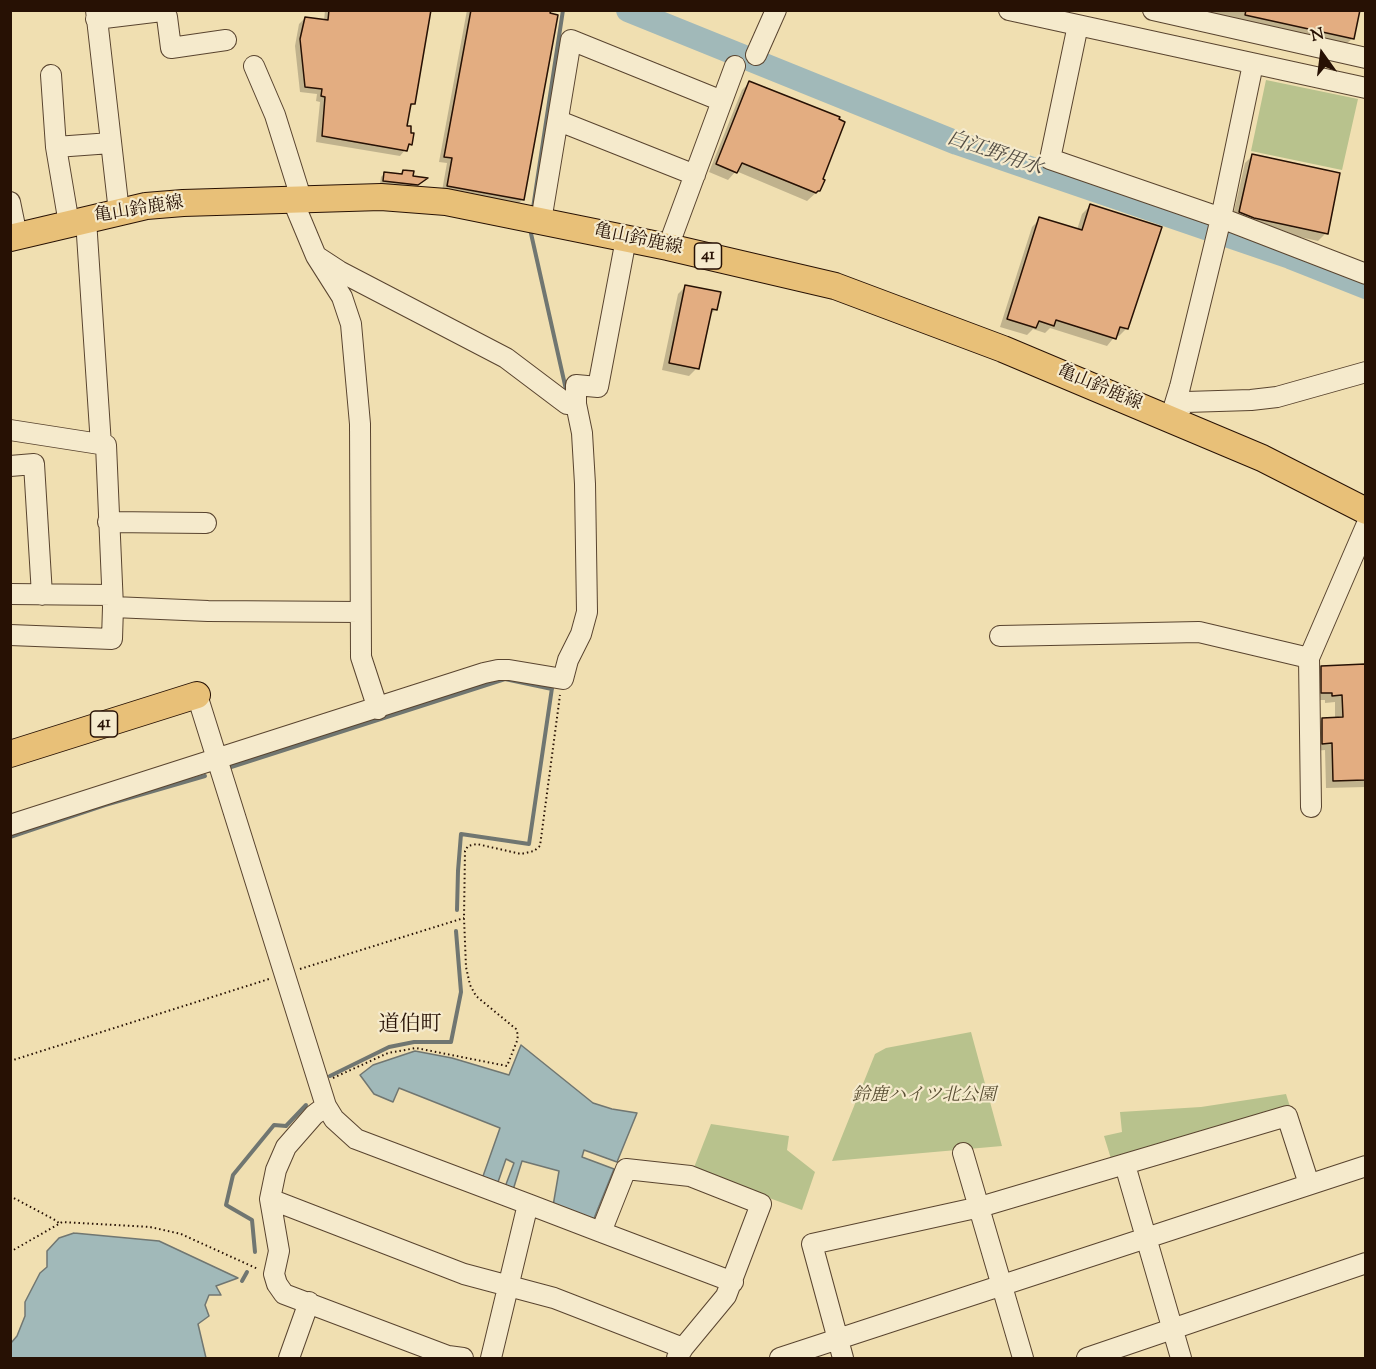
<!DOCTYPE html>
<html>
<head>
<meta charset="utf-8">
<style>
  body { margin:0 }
  #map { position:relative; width:1376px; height:1369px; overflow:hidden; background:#f0dfb1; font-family:"Sorts Mill Goudy",serif }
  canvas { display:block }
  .frame { position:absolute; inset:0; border:12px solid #271104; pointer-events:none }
  .north { position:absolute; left:1292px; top:24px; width:60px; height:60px; -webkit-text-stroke:4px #f5eacc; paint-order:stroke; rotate:346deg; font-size:16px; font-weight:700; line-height:24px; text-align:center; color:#271104 }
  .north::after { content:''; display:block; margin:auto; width:21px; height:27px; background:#271104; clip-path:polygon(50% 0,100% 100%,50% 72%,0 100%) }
</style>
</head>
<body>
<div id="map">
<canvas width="1376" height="1369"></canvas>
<div class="frame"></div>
<div class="north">N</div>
</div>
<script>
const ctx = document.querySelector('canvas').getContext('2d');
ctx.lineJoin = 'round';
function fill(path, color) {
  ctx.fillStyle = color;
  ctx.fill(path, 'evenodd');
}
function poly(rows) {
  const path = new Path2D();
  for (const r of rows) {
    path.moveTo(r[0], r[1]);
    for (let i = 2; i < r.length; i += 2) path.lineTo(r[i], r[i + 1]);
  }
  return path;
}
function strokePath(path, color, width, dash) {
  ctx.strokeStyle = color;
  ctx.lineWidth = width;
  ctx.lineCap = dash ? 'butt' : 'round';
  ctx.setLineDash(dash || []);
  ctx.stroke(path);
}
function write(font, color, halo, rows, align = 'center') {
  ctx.font = font + ' "Sorts Mill Goudy","Noto Serif JP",serif';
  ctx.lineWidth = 4.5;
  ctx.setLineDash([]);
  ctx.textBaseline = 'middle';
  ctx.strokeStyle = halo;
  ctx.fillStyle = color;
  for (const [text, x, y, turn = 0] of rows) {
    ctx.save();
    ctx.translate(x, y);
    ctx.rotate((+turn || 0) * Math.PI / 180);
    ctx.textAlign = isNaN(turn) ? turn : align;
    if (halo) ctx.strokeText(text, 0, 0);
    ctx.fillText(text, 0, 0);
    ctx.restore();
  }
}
fill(poly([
  [1266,80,1358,99,1342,170,1251,151],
  [971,1032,1002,1146,832,1161,875,1054,886,1048],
  [1286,1094,1291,1110,1112,1162,1104,1136,1122,1132,1120,1112,1201,1107],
  [711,1124,789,1136,787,1150,815,1172,802,1210,693,1170]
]), '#b8c28d');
const water = poly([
  [521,1045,593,1103,612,1109,637,1113,617,1162,584,1150,582,1157,614,1169,593,1221,553,1206,559,1171,522,1161,513,1190,505,1187,514,1163,506,1159,497,1185,482,1179,500,1128,399,1088,393,1102,374,1094,360,1075,373,1065,415,1051,452,1058,509,1075,521,1045],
  [74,1233,159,1241,238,1278,216,1286,221,1295,209,1295,205,1305,209,1316,198,1324,206,1358,11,1358,11,1343,17,1336,25,1316,25,1302,40,1273,47,1267,47,1251,59,1238,74,1233]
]);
fill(water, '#a1b9b9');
strokePath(water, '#707671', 1.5);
fill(poly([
  [325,10,429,10,414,103,409,108,405,127,410,144,400,156,316,142,320,102,316,101,317,94,300,92,295,46,299,24,305,18,324,21],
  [467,10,541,10,523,199,517,205,442,191,447,163,439,162],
  [1195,10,1359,10,1352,39,1346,44],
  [750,82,819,190,807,201,736,171,728,180,709,172,742,90],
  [1253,155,1326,233,1318,241,1245,225,1232,220,1245,163],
  [404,171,411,177,423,181,413,188,380,184,381,177,385,173,399,175],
  [1090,206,1127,328,1119,336,1116,335,1107,346,1050,328,1045,333,1033,329,1027,335,1000,327,1032,227,1040,219,1077,230,1082,214],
  [686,286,716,309,708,317,697,368,689,376,662,370,678,294],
  [1322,667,1366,670,1366,787,1326,788,1325,750,1315,751,1315,727,1322,719,1335,719,1335,702,1325,703,1325,700,1314,700,1314,675]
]), '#0003');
strokePath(poly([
  [533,208,563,10],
  [530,229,567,394],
  [228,768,505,679,552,689],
  [10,837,105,805,205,776],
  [457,910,458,871,461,834,529,844,552,688],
  [330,1076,389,1047,414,1042,451,1042,461,992,456,931],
  [255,1252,252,1220,226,1205,233,1175,274,1125,286,1126,306,1105],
  [242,1281,247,1272]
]), '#707671', 4);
strokePath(poly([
  [628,10,957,143,1290,257,1366,287]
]), '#a1b9b9', 24);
const building = poly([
  [329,10,431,10,415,104,411,104,407,126,411,126,411,133,414,133,412,145,409,144,407,151,322,136,325,97,321,96,322,89,305,87,300,39,305,17,328,20,329,10],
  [471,10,551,10,550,13,558,15,524,200,447,186,452,158,444,157,471,10],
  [1246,10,1360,10,1354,39,1245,15,1246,10],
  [749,81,840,117,839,119,845,122,823,179,825,180,820,191,818,191,816,193,742,163,737,173,716,164,749,81],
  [1252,154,1340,173,1328,234,1254,218,1239,212,1252,154],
  [403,170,414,171,413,176,428,178,418,185,383,181,384,172,402,174,403,170],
  [1090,204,1162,227,1128,329,1120,327,1116,339,1056,320,1054,326,1039,321,1036,328,1007,319,1039,217,1082,230,1090,204],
  [685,285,721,292,717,310,712,309,699,369,669,363,685,285],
  [1365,664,1365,780,1333,781,1332,743,1322,744,1322,718,1343,717,1342,695,1332,696,1332,693,1321,693,1321,666,1365,664]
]);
fill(building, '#e3ad81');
strokePath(building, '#271104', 1.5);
const minor = poly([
  [96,10,119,212],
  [1009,10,1366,88],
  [1153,10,1366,58],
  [96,19,162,11,167,17,171,48,226,40],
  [1078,25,1050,159,1221,218,1366,274],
  [756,55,776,10],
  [254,66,275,115,302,201],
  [51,75,56,147,69,224],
  [559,121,695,175],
  [56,147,111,143],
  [293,201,316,256,339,271,506,358,559,398,567,404,576,404],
  [10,202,17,236],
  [86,220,101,445],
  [541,221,571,40,722,101],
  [668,247,735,66],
  [316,256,342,297,351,324,360,424,361,657,378,709],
  [1172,418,1186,402,1251,400,1277,397,1366,372],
  [1170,420,1180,387,1221,218,1253,64],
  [10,430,106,445,113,607,112,639,10,635],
  [10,466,34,464,42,595],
  [108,522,206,523],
  [10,594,112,595],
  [113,607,208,611,360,612],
  [1000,636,1199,632,1309,658],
  [197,695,326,1106,334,1119,356,1139,528,1204,491,1358],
  [1311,807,1309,658,1366,526],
  [10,825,484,673,498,670,509,670,563,679,568,660,581,634,587,612,585,484,582,433,576,404,576,385,598,387,626,239],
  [326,1106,314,1115,286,1147,276,1170,270,1199,464,1274,554,1298,683,1348],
  [963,1153,1023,1358],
  [1125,1165,1181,1358],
  [270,1199,279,1251,274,1274,277,1284,284,1294,448,1356,463,1358],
  [528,1204,601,1232,626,1169,690,1176,761,1204,726,1296,683,1348,677,1358],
  [601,1232,733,1282],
  [289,1358,309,1302],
  [780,1358,1366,1166],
  [843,1358,812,1244,980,1207,1287,1116,1309,1184],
  [1087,1358,1366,1263]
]);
const major = poly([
  [10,238,146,206,183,203,381,197,446,202,668,247,835,286,1003,349,1262,458,1366,511],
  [10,754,197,695]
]);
strokePath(minor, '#59442f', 22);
strokePath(major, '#271104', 28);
strokePath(poly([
  [300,969,464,918],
  [10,1061,269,979],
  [333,1078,388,1053,416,1048,507,1066,517,1041,518,1035,516,1029,476,996,470,985,466,967,464,918,465,851,468,846,477,844,521,854,534,851,540,846,560,695],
  [10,1196,55,1220,59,1223],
  [10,1252,62,1222,150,1227,181,1234,258,1269]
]), '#271104', 2, [1.5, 3]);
strokePath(minor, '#f5eacc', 20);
strokePath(major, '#e8c078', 26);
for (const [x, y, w] of [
  [708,256,27],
  [104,724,27]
]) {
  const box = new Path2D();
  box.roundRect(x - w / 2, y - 13, w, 26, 4.5);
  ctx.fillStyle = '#f5eacc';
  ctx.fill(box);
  strokePath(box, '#271104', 1.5);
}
write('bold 16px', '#271104', null, [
  ["41",708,256],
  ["41",104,724]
]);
write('18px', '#271104', '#f5eacc', [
  ["亀山鈴鹿線",139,211,-9],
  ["亀山鈴鹿線",638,241,12],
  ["亀山鈴鹿線",1099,389,23]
]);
write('italic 18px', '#5a4f34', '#f5eacc', [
  ["鈴鹿ハイツ北公園",924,1097]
]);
write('italic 20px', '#524c43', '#f5eacc', [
  ["白江野用水",994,155,19]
]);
write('21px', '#271104', '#f5eacc', [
  ["道伯町",410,1026]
]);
</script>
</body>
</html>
